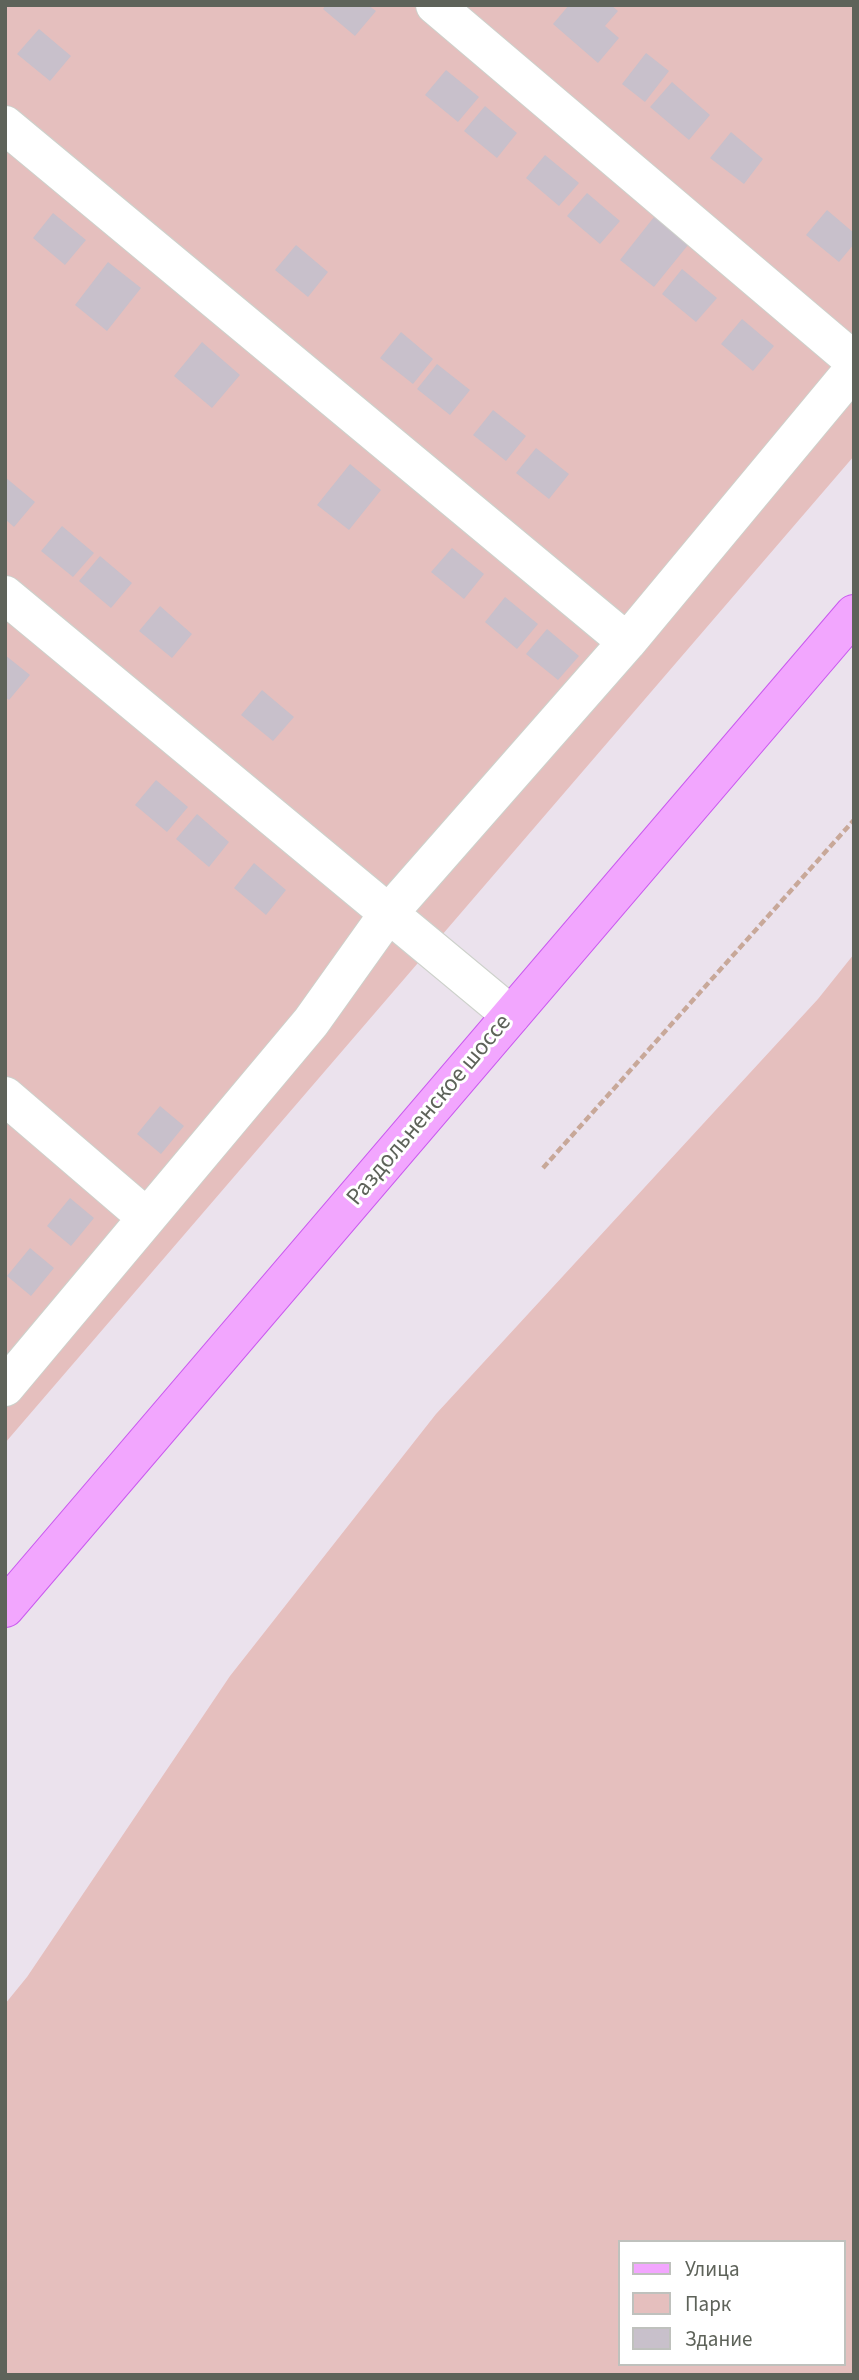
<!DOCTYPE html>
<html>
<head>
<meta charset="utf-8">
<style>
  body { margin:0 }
  #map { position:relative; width:859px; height:2380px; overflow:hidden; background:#ebe2ed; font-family:"Source Sans 3",sans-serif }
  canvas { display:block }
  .frame { position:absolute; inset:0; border:7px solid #5e635a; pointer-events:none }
  .legend { position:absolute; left:618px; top:2240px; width:228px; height:126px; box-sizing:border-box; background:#fff; border:2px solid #bfc1bd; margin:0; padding:9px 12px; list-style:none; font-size:21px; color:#5e635a }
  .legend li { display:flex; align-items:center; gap:14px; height:35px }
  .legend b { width:35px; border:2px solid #bfc1bd }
</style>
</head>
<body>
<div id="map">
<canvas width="859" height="2380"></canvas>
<div class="frame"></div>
<ul class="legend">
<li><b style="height:9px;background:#f2a6fe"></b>Улица</li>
<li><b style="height:19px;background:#e5bfbe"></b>Парк</li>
<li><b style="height:19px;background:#c8c0cb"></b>Здание</li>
</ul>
</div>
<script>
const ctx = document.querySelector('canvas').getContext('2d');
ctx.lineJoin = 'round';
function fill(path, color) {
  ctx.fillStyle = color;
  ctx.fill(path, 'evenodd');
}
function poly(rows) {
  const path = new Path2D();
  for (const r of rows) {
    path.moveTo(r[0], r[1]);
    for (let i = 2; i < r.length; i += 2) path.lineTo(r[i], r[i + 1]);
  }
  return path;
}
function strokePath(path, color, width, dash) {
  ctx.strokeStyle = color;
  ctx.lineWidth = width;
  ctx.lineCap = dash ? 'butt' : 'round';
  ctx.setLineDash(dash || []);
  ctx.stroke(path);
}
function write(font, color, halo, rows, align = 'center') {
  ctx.font = font + ' "Source Sans 3",sans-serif';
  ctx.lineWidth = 6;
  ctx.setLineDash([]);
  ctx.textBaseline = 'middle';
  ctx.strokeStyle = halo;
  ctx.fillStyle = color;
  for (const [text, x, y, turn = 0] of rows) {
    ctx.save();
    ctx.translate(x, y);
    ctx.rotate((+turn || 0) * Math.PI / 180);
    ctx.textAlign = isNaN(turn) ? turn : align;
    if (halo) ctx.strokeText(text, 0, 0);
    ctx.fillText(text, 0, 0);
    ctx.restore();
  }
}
fill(poly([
  [5,5,854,5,854,456,5,1443],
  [854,954,854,2375,5,2375,5,2004,27,1977,230,1676,436,1414,818,999],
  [619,2242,843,2242,843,2364,619,2364]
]), '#e5bfbe');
fill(poly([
  [326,5,368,5,376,11,355,36,323,9],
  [569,5,611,5,618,11,605,26,619,38,598,63,553,24],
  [39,29,71,56,50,81,17,54],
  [646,53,669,71,645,102,622,84],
  [446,70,479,97,458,122,425,95],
  [672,82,710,115,689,140,650,107],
  [485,106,517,133,497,158,464,131],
  [731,132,763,159,744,184,710,158],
  [545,155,579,183,559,206,526,178],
  [587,193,620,221,600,244,567,216],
  [827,210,854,233,854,244,839,262,806,235],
  [53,213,86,240,65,265,33,238],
  [654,217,688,245,654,287,620,260],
  [296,245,328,272,308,297,275,270],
  [108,262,141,288,107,331,75,305],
  [682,269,717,298,696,322,662,294],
  [742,319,774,346,753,371,721,344],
  [401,332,433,359,413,384,380,358],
  [202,342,240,375,212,408,174,376],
  [437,364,470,390,450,415,417,389],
  [493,410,526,436,506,461,473,435],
  [536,448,569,474,549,499,516,473],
  [350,464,381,490,349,530,317,505],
  [5,477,35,502,14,527,5,519],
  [62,526,94,553,73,577,41,551],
  [452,548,484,574,464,599,431,572],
  [100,556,132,583,111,608,79,581],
  [505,597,538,624,517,649,485,622],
  [160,606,192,634,172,658,139,631],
  [547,629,579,656,558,680,526,654],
  [5,655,30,675,9,700,5,697],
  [262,690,294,717,273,741,241,715],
  [156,780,188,807,167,832,135,805],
  [197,814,229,842,209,867,176,839],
  [254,863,286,890,266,915,234,888],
  [160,1106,184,1126,161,1154,137,1134],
  [70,1198,94,1218,71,1246,47,1226],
  [30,1248,54,1268,31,1296,7,1276]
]), '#c8c0cb');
const minor = poly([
  [435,5,854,361],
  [5,125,627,642],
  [5,595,511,1015],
  [5,1096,146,1217],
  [5,1387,311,1022,388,914,627,642,854,369]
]);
const major = poly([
  [5,1608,854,614]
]);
strokePath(minor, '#cdd1cb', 40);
strokePath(major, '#c959ef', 40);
strokePath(poly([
  [543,1168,854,820]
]), '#c8a899', 4.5, [7, 3.5]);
strokePath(minor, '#fff', 38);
strokePath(major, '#f2a6fe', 38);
write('24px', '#5e635a', '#fff', [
  ["Раздольненское шоссе",430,1111,-50]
]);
</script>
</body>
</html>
